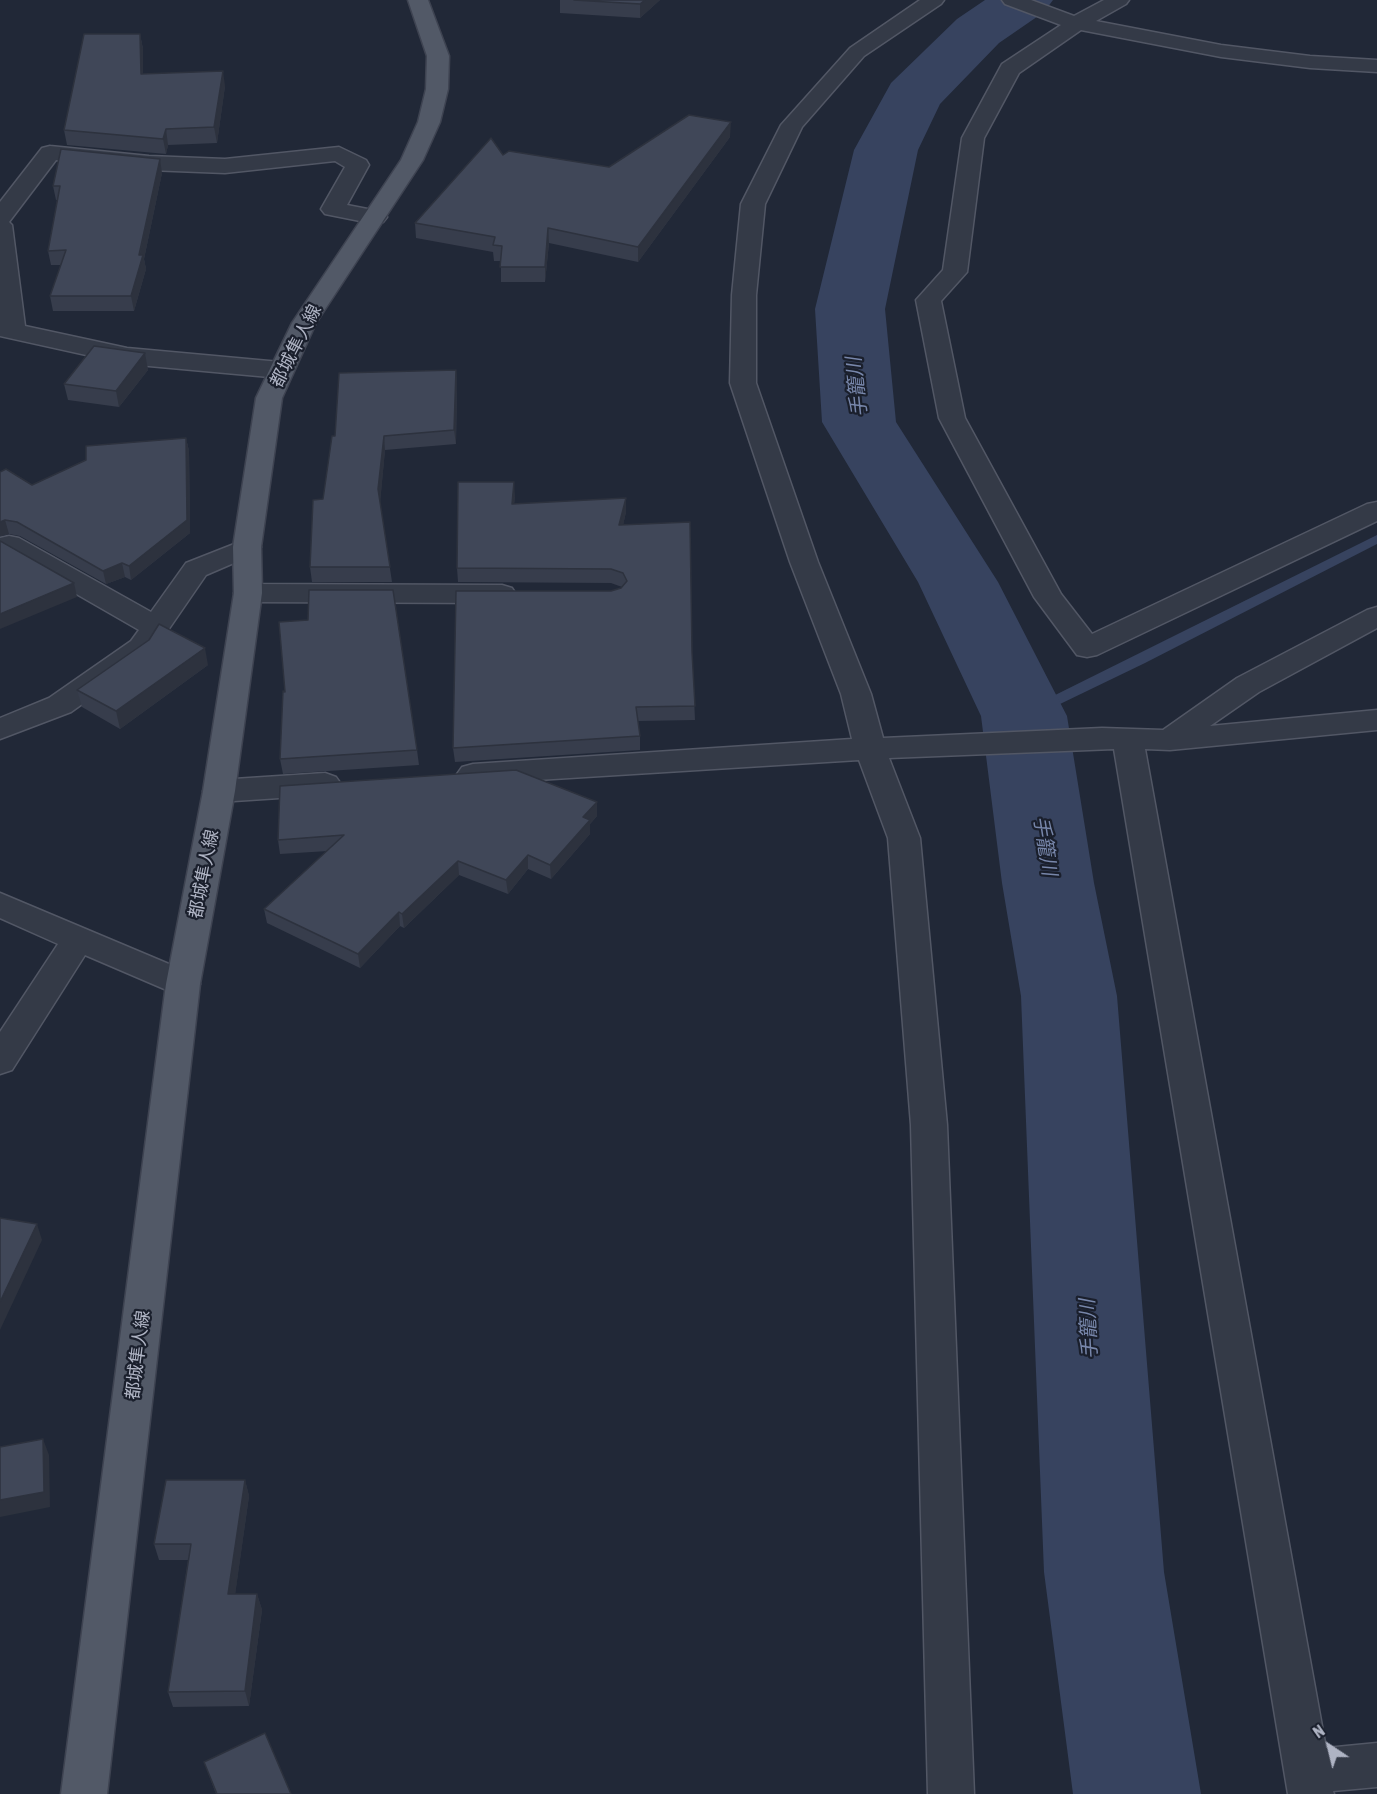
<!DOCTYPE html>
<html>
<head>
<meta charset="utf-8">
<style>
  body { margin:0 }
  #map { position:relative; width:1377px; height:1794px; overflow:hidden; background:#212837; font-family:"Asap Condensed",sans-serif }
  canvas { display:block }
  .north { position:absolute; left:1299px; top:1716px; width:60px; height:60px; -webkit-text-stroke:4px #1a1f2c; paint-order:stroke; rotate:325deg; font-size:16px; font-weight:700; line-height:24px; text-align:center; color:#afb4c4 }
  .north::after { content:''; display:block; margin:auto; width:21px; height:27px; background:#afb4c4; clip-path:polygon(50% 0,100% 100%,50% 72%,0 100%) }
</style>
</head>
<body>
<div id="map">
<canvas width="1377" height="1794"></canvas>
<div class="north">N</div>
</div>
<script>
const ctx = document.querySelector('canvas').getContext('2d');
ctx.lineJoin = 'round';
function poly(rows) {
  const path = new Path2D();
  for (const r of rows) {
    path.moveTo(r[0], r[1]);
    for (let i = 2; i < r.length; i += 2) path.lineTo(r[i], r[i + 1]);
  }
  return path;
}
function fill(path, color) {
  ctx.fillStyle = color;
  ctx.fill(path, 'evenodd');
}
function strokePath(path, color, width, dash) {
  ctx.strokeStyle = color;
  ctx.lineWidth = width;
  ctx.lineCap = dash ? 'butt' : 'round';
  ctx.setLineDash(dash || []);
  ctx.stroke(path);
}
function write(font, color, halo, rows, align = 'center') {
  ctx.font = font + ' "Asap Condensed","Noto Sans JP",sans-serif';
  ctx.lineWidth = 4.5;
  ctx.setLineDash([]);
  ctx.textBaseline = 'middle';
  ctx.strokeStyle = halo;
  ctx.fillStyle = color;
  for (const [text, x, y, turn = 0] of rows) {
    ctx.save();
    ctx.translate(x, y);
    ctx.rotate((+turn || 0) * Math.PI / 180);
    ctx.textAlign = isNaN(turn) ? turn : align;
    if (halo) ctx.strokeText(text, 0, 0);
    ctx.fillText(text, 0, 0);
    ctx.restore();
  }
}
fill(poly([
  [1377,535,1377,544,1145,663,1029,719,1024,721,1017,716,1019,713,1377,535]
]), '#37435f');
fill(poly([
  [985,0,1053,0,1044,12,999,43,940,104,918,150,885,309,896,422,998,582,1067,716,1094,883,1117,996,1164,1572,1201,1794,1073,1794,1044,1572,1021,996,1002,883,981,716,918,582,822,422,815,309,854,150,891,83,957,19,985,0]
]), '#37435f');
const street = poly([
  [920,0,944,0,941,4,864,56,802,127,765,204,756,295,756,383,818,562,871,694,883,738,1102,728,1163,730,1237,678,1367,610,1377,607,1377,628,1259,692,1210,726,1377,710,1377,730,1170,750,1145,749,1326,1748,1377,1743,1377,1787,1333,1791,1334,1794,1288,1794,1114,749,889,758,920,838,947,1125,974,1794,928,1794,911,1125,888,838,859,760,473,784,462,781,457,774,462,767,473,764,852,739,841,694,790,562,730,383,732,295,741,204,781,125,850,48,920,0],
  [1002,0,1031,0,1074,16,1104,0,1129,0,1126,4,1096,21,1221,45,1310,56,1377,60,1377,72,1310,68,1221,57,1081,30,1019,73,984,138,967,272,941,301,965,418,1061,594,1092,634,1367,504,1377,502,1377,521,1097,655,1087,657,1077,655,1034,597,939,418,916,300,943,270,962,138,1002,64,1061,25,1005,4,1002,0],
  [50,146,149,156,225,159,339,147,366,160,369,165,347,205,383,212,387,217,383,222,375,224,325,214,321,209,345,167,335,161,225,173,149,170,56,160,9,222,12,225,25,326,127,348,280,362,289,365,293,370,289,375,280,378,127,364,0,336,0,202,42,148,50,146],
  [9,536,19,538,151,612,186,563,247,539,257,541,261,547,257,553,206,575,151,655,71,712,0,739,0,718,49,698,131,641,139,630,0,550,0,538,9,536],
  [248,584,502,585,512,588,516,594,512,600,502,603,248,602,238,599,234,593,238,587,248,584],
  [325,773,336,777,341,784,336,791,325,795,219,802,208,799,203,791,208,783,219,780,325,773],
  [0,893,195,975,200,984,195,993,183,997,85,955,12,1070,0,1074,0,1032,58,944,0,918,0,893]
]);
const primary = poly([
  [408,0,428,0,449,56,448,89,440,122,423,160,316,323,282,398,261,547,262,593,235,791,200,984,107,1794,61,1794,166,984,203,791,234,593,233,547,256,398,292,323,401,160,418,122,426,89,427,56,408,0]
]);
strokePath(street, '#525765', 3);
strokePath(primary, '#3e4351', 3);
fill(street, '#343a47');
fill(primary, '#525967');
fill(poly([
  [560,0,660,0,640,18,560,13],
  [140,34,143,49,143,74,225,86,217,143,168,145,166,154,67,145,64,130],
  [730,137,638,262,549,243,545,282,501,282,501,261,494,261,493,252,416,238,415,223,503,155,609,167],
  [162,173,144,259,146,269,134,311,53,311,50,296,61,265,51,265,48,251,57,200,56,200,53,186],
  [145,353,148,370,119,407,68,400,64,384],
  [456,370,457,384,456,444,385,450,380,502,392,582,312,582,310,567,335,436],
  [186,438,189,451,190,533,131,580,125,577,106,584,20,536,9,534,0,536,0,472,32,485],
  [515,496,514,504,626,498,626,512,623,525,692,652,695,720,638,721,640,736,640,750,455,762,453,748,611,591,621,588,622,587,611,583,458,582,457,568],
  [208,665,120,729,82,707,77,690],
  [417,750,419,765,283,774,280,759],
  [597,816,590,824,590,834,551,879,528,869,508,894,459,875,404,928,400,926,360,968,267,923,264,909,328,851,280,854,278,840],
  [245,1480,249,1496,235,1594,257,1594,262,1610,249,1706,173,1707,168,1692,188,1560,159,1560,154,1544],
  [204,1762,291,1794,216,1794]
]), '#373d4c');
fill(poly([
  [645,0,660,0,640,18,640,4],
  [140,34,143,49,143,89,141,74],
  [223,71,225,86,217,143,214,127],
  [731,122,730,137,638,262,638,247],
  [166,129,168,145,166,154,163,139],
  [160,159,162,173,144,259,146,269,134,311,131,296],
  [548,228,549,243,545,282,545,267],
  [145,353,148,370,119,407,116,391],
  [456,370,457,384,456,444,454,430],
  [384,436,385,450,380,504,378,489],
  [186,438,189,451,190,533,131,580,129,566],
  [514,482,515,496,513,518,512,504],
  [626,498,626,512,620,539,619,525],
  [5,520,9,534,0,536,0,522],
  [122,563,125,577,106,584,103,571],
  [74,583,77,597,0,629,0,614],
  [205,648,208,665,120,729,116,711],
  [597,802,597,816,590,824,590,834,551,879,550,865,583,817],
  [528,855,528,869,508,894,506,880],
  [458,861,459,875,404,928,402,914],
  [399,912,400,926,360,968,358,954],
  [37,1224,42,1240,0,1330,0,1302],
  [43,1439,49,1455,50,1507,0,1517,0,1500],
  [245,1480,249,1496,233,1610,228,1594],
  [257,1594,262,1610,249,1706,245,1691]
]), '#2d323e');
const building = poly([
  [574,0,645,0,640,4,574,0],
  [84,34,140,34,141,74,223,71,214,127,166,129,163,139,64,130,84,34],
  [689,115,731,122,638,247,548,228,545,267,500,267,502,246,493,245,495,237,415,223,491,138,503,155,509,151,609,167,689,115],
  [61,149,160,159,139,255,143,255,131,296,50,296,66,250,48,251,60,186,53,186,61,149],
  [94,346,145,353,116,391,64,384,94,346],
  [456,370,454,430,384,436,378,489,390,567,310,567,313,500,323,499,332,436,335,436,339,373,456,370],
  [186,438,187,520,129,566,122,563,103,571,17,522,5,520,0,522,0,472,6,469,32,485,86,460,86,446,186,438],
  [458,482,514,482,512,504,626,498,619,525,690,522,692,652,695,706,636,707,640,736,453,748,456,591,611,591,621,588,627,581,623,573,611,569,457,568,458,482],
  [0,541,74,583,0,614,0,541],
  [309,590,393,590,417,750,280,759,283,691,285,692,279,622,308,620,309,590],
  [159,624,205,648,116,711,77,690,149,640,159,624],
  [516,770,597,802,583,817,590,820,550,865,528,855,506,880,458,861,402,914,399,912,358,954,264,909,344,835,278,840,280,786,516,770],
  [0,1218,37,1224,0,1302,0,1218],
  [43,1439,44,1492,0,1500,0,1447,43,1439],
  [166,1480,245,1480,228,1594,257,1594,245,1691,168,1692,191,1544,154,1544,166,1480],
  [265,1733,291,1794,217,1794,204,1762,265,1733]
]);
fill(building, '#404758');
strokePath(building, '#2d323e', 1.5);
write('18px', '#afb4c4', '#1a1f2c', [
  ["都城隼人線",296,346,-63],
  ["都城隼人線",204,874,-79],
  ["都城隼人線",138,1355,-83]
]);
write('italic 20px', '#7887ab', '#1a1f2c', [
  ["手籠川",857,387,-96],
  ["手籠川",1045,846,81],
  ["手籠川",1089,1329,-93]
]);
</script>
</body>
</html>
